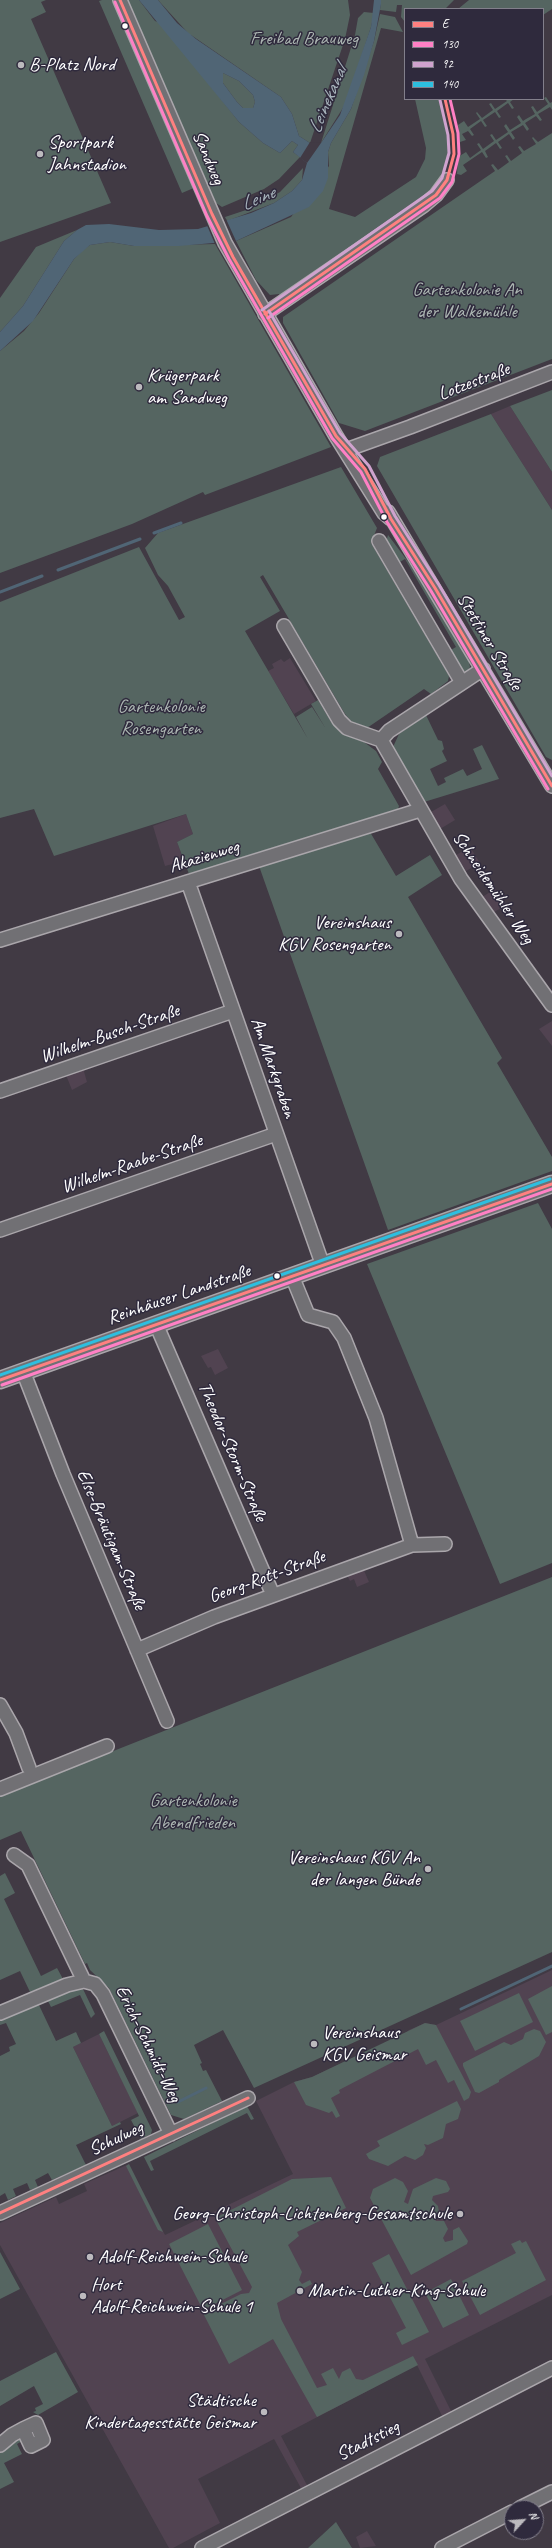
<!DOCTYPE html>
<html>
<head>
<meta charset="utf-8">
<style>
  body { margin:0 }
  #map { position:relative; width:552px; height:2548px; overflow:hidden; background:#413a44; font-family:Caveat,sans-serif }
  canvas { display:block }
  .legend { position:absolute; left:404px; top:8px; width:140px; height:92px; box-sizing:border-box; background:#2f2a3d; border:1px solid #827f8b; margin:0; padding:5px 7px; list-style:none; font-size:12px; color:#fff }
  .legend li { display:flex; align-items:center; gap:8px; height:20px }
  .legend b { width:20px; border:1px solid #827f8b }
  .north { position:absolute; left:504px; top:2500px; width:40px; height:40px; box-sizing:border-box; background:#2f2a3d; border:1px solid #827f8b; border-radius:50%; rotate:64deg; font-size:11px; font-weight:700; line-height:16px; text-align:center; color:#fff }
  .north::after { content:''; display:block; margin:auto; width:14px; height:18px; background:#bcbabe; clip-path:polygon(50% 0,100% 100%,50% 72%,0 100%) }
</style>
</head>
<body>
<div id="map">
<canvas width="552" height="2548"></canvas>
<ul class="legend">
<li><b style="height:5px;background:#ff8080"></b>E</li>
<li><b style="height:5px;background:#ff80c5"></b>130</li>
<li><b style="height:5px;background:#cfa3ce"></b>92</li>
<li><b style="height:5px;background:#2dbfdf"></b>140</li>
</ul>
<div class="north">N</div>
</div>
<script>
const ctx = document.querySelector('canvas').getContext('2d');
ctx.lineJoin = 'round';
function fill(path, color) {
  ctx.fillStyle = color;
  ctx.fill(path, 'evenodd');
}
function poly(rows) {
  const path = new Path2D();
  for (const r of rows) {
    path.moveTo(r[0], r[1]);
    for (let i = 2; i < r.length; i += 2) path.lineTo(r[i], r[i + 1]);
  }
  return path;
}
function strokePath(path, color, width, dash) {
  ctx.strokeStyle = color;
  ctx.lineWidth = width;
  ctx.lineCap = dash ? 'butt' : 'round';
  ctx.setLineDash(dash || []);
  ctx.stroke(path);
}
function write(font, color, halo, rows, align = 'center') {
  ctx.font = font + ' Caveat,sans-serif';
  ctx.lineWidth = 3;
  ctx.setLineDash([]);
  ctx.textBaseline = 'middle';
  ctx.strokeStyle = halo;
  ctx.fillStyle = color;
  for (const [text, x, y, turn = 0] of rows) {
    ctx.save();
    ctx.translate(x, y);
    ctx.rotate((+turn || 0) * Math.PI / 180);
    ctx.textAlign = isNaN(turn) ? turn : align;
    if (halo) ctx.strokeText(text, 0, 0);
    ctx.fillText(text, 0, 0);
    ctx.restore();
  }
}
fill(poly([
  [510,406,552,472,552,510,491,414],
  [290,658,316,701,294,714,268,671,274,668,272,664,281,659,284,662],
  [445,804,455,820,440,829,431,812],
  [186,814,193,834,177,842,184,861,165,866,153,826],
  [470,847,480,863,466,871,456,855],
  [495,889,505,906,494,912,482,897],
  [552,1021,552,1046,539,1029],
  [83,1068,87,1082,72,1090,66,1075],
  [218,1349,228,1368,215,1375,211,1367,208,1368,201,1356],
  [362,1566,369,1582,357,1587,354,1579,350,1581,346,1573],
  [552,1970,552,2295,425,2359,452,2413,443,2418,417,2365,281,2436,308,2487,302,2490,274,2439,198,2479,220,2523,173,2548,169,2548,0,2245,0,2223,56,2197,59,2204,87,2191,84,2184,129,2164,165,2235,293,2174,256,2101,294,2082,312,2077,404,2034,409,2030,425,2023,436,2025],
  [99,2034,138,2113,112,2126,73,2047],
  [367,2531,376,2546,360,2548,356,2537]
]), '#514351');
fill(poly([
  [0,0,46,0,41,2,46,12,31,19,111,203,0,242],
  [102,0,115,0,196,187,182,193,99,1],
  [126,0,139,0,155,21,188,33,158,0,348,0,350,15,345,39,310,143,299,136,292,114,281,97,191,35,191,61,239,122,263,143,280,153,292,141,298,145,293,152,300,157,279,179,264,189,222,207,216,203],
  [381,0,454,0,445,9,405,9,405,22,401,17,402,5,397,5,396,12,380,10],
  [469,0,552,0,552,9,543,15,543,9,458,9],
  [364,12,374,13,371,27,346,103,321,143,355,35,358,18],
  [380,14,395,17,403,32,381,28,329,209,355,217,416,177,425,159,426,148,415,99,440,99,450,141,445,170,433,191,281,297,279,294,270,295,256,280,236,241,291,217,329,166,328,152,331,143,351,109,374,41],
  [223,73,239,81,253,95,255,102,253,108,243,108,237,102,223,83],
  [546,97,550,103,552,102,552,110,550,107,538,114,542,120,540,121,536,116,525,123,529,129,527,131,523,125,511,132,515,138,513,140,509,134,498,142,502,148,500,149,496,143,485,151,488,157,486,158,482,152,463,165,467,171,461,175,457,174,458,157,466,152,470,158,481,150,477,144,479,143,483,149,494,141,490,135,492,134,496,140,508,132,504,126,506,124,510,130,521,123,517,117,519,115,523,121,526,119,535,114,531,107,533,106,537,112,548,104,544,98],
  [505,99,514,99,510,102,514,108,512,109,508,103,497,111,501,117,499,118,495,112,483,120,487,126,485,127,481,121,470,129,474,135,472,136,468,131,462,134,466,140,460,142,458,125,464,121,468,127,480,119,476,113,477,112,482,118,493,110,489,104,491,103,495,109,507,101],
  [552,133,552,359,365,431,339,423,283,323,283,317,495,171,491,165,493,164,498,170,509,162,505,156,507,155,511,161,522,153,518,147,520,146,524,151,536,144,532,138,533,137,538,142],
  [303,168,302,180,292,191,274,203,227,221,225,217,252,208,280,192],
  [77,230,64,241,23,306,0,332,0,298,36,247],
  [110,242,134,246,215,244,331,447,205,495,203,492,132,524,0,573,0,351,24,331,39,313,74,259,83,250,90,245],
  [552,390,552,472,510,406],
  [491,414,552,510,552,760,546,757,377,466,380,457],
  [341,467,377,528,371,543,449,676,448,681,431,694,424,689,367,728,353,723,345,714,263,575,260,577,280,611,245,631,308,739,296,717,312,707,326,729,311,704,318,700,331,722,341,733,364,742,376,751,382,762,378,769,399,806,398,809,189,874,177,842,193,834,186,814,54,856,34,809,0,818,0,602,139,547,179,620,185,617,168,586,158,575,145,548,158,533],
  [388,535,422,580,468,656,470,667,468,671,462,671,449,651,456,647,405,559,398,563,386,542],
  [426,715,438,740,442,741,444,749,442,751,447,761,430,769,438,786,446,782,444,778,463,769,467,776,482,769,473,749,482,745,499,779,424,802,393,747,399,734],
  [370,832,396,876,430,855,442,875,408,897,502,1058,497,1063,552,1157,552,1171,388,1230,259,866],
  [538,1203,552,1229,552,1563,500,1584,367,1264],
  [552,1577,552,1952,254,2088,223,2030,194,2045,202,2063,200,2064,203,2071,206,2070,222,2101,184,2119,171,2115,109,1988,90,1970,87,1963,85,1964,21,1831,0,1840,0,1796],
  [5,1873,15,1893,4,1899,41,1976,57,1968,63,1979,30,1992,20,1971,0,1980,0,1876],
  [552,1986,552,2032,546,2035,528,1999],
  [78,1989,83,1989,95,2014,91,2018,80,1995,51,2007,47,1999],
  [519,1993,533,2022,475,2051,460,2021],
  [38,2003,56,2041,76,2032,81,2043,73,2047,110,2122,112,2126,120,2122,121,2124,76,2145,86,2165,52,2180,48,2173,35,2180,38,2187,30,2190,27,2183,13,2189,16,2196,8,2200,5,2193,0,2196,0,2056,10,2051,9,2047,16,2044,6,2023,0,2025,0,2020],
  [425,2023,436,2025,471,2092,469,2098,464,2101,454,2080,448,2083,436,2060,426,2065,418,2049,339,2090,340,2093,331,2098,340,2116,336,2118,332,2111,329,2113,306,2105,294,2082,312,2077],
  [534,2029,540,2031,546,2042,539,2056,499,2080,499,2082,479,2093,475,2092,463,2066,463,2063,504,2042,511,2045,523,2039,525,2033],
  [104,2031,152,2130,151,2134,141,2139,131,2120,139,2116,99,2034],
  [457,2101,461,2109,458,2119,446,2124,443,2138,428,2145,424,2144,426,2148,423,2155,415,2160,405,2156,388,2166,369,2159,366,2154,380,2146,377,2141],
  [247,2106,254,2119,251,2120,247,2113,150,2161,154,2170,151,2171,144,2157],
  [129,2164,163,2232,158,2230,126,2166],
  [331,2177,346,2208,297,2232,299,2236,288,2245,302,2272,299,2280,302,2284,310,2280,312,2284,277,2303,281,2319,317,2388,327,2385,321,2374,333,2368,339,2379,342,2372,350,2368,356,2379,363,2380,413,2356,418,2365,317,2417,273,2339,229,2364,203,2313,241,2294,249,2293,252,2287,215,2218,292,2179],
  [395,2178,403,2182,408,2191,404,2202,408,2204,413,2189,436,2178,446,2181,450,2189,448,2192,433,2196,432,2200,438,2206,439,2212,434,2218,436,2221,444,2221,448,2229,443,2238,445,2242,453,2240,453,2230,459,2227,468,2241,467,2244,411,2275,370,2198,373,2189],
  [208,2224,242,2290,203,2310,169,2244],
  [520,2240,522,2243,526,2241,546,2280,480,2315,462,2281,516,2253,511,2244],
  [0,2252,20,2289,0,2299],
  [389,2254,429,2332,402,2345,396,2333,406,2328,372,2263],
  [451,2279,469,2315,443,2328,425,2293],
  [56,2352,78,2392,38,2415,33,2412,36,2411,35,2408,43,2404,34,2386,0,2406,0,2381],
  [19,2438,22,2441,17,2444,22,2454,4,2463,14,2482,0,2489,0,2452],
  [336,2522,352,2548,308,2548]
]), '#556561');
fill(poly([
  [139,0,158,0,177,23,196,39,281,97,292,114,299,136,310,143,321,143,340,115,371,27,374,0,381,0,381,4,374,41,364,75,351,109,331,143,328,152,328,178,323,191,309,207,236,241,179,246,134,246,110,242,90,245,74,259,33,321,0,351,0,332,23,306,64,241,77,230,86,225,109,224,159,230,198,229,251,213,274,203,292,191,302,180,307,163,293,152,298,145,292,141,280,153,263,143,239,122],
  [223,73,239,81,253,95,255,102,253,108,243,108,237,102,223,83]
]), '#506575');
fill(poly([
  [310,142,321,143,307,163,300,158],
  [226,219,236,241,215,244,206,223]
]), '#413a44');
strokePath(poly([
  [154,533,181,523],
  [58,570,140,539],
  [0,592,42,576],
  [461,2009,552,1966],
  [170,2099,178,2102,206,2088]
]), '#506575', 3);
const minor = poly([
  [120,0,225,243,336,436,384,513,391,519],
  [265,314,423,206,436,195,447,180],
  [346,450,410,427,552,372],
  [388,512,552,786],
  [379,541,461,681],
  [284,626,339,720,347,728,381,740,461,879,552,1005],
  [381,740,389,731,483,669],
  [188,882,323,1266],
  [0,940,420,810],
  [0,1091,233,1011],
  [0,1230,276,1134],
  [292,1276,308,1315,333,1322,344,1338,376,1418,412,1545],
  [156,1324,273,1595],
  [23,1371,63,1474,167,1721],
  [137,1650,214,1617,412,1545,445,1544],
  [0,1705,16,1733,29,1768],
  [0,1789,107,1746],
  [14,1855,28,1865,84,1981],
  [0,2013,67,1985,84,1981,95,1984,103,1994,171,2134],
  [0,2213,248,2098],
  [0,2445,12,2435,23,2429,36,2423,43,2440,31,2446,23,2429],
  [520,2508,552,2492],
  [202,2548,552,2368],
  [442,2548,512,2512]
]);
const major = poly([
  [0,1380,552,1184]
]);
strokePath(minor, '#aaa6ab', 16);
strokePath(major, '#aaa6ab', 19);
strokePath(minor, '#717074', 13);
strokePath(major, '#717074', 16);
strokePath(poly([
  [120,0,212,214,233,257,336,436,365,469,391,519,435,588,552,786],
  [265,314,436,195,447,180,454,154,453,134,445,99],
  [0,1380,552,1184],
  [0,2213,248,2098]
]), '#ff8080', 3);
strokePath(poly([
  [115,2,207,216,229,259,332,438,361,472,387,522,431,591,548,789],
  [268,318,440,198,452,182,459,154,458,133,450,99],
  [2,1385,552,1189]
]), '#ff80c5', 3);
strokePath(poly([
  [262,310,432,191,442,178,449,153,448,135,440,100],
  [269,311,340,433,369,466,395,516,439,585,552,776]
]), '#cfa3ce', 3);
strokePath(poly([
  [0,1375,550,1179]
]), '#2dbfdf', 3);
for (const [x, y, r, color] of [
  [125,26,3.5,"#fff"],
  [21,65,4,"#bcbabe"],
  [40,154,4,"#bcbabe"],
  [139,387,4,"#bcbabe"],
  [384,517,3.5,"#fff"],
  [399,934,4,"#bcbabe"],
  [277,1276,3.5,"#fff"],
  [428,1869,4,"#bcbabe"],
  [314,2044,4,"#bcbabe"],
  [460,2214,4,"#bcbabe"],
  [90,2257,4,"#bcbabe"],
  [300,2291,4,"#bcbabe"],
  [83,2296,4,"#bcbabe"],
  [264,2412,4,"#bcbabe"]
]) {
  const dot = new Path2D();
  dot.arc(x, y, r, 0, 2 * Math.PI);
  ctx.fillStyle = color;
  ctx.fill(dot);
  strokePath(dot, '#2f2a3d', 1.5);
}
write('19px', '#acb6b2', '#2f2a3d', [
  ["Freibad Brauweg",304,39],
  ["Gartenkolonie An",467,290],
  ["der Walkemühle",467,312],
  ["Gartenkolonie",161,707],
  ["Rosengarten",161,729],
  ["Gartenkolonie",193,1801],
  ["Abendfrieden",193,1823]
]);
write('19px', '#fff', '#2f2a3d', [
  ["B-Platz Nord",29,65],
  ["Sportpark",48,143],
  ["Jahnstadion",48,165],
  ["Krügerpark",147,376],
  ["am Sandweg",147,398],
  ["Vereinshaus",391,923,"right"],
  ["KGV Rosengarten",391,945,"right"],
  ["Vereinshaus KGV An",420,1858,"right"],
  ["der langen Bünde",420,1880,"right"],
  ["Vereinshaus",322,2033],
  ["KGV Geismar",322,2055],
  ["Georg-Christoph-Lichtenberg-Gesamtschule",452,2214,"right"],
  ["Adolf-Reichwein-Schule",98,2257],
  ["Hort",91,2285],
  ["Adolf-Reichwein-Schule 1",91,2307],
  ["Martin-Luther-King-Schule",308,2291],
  ["Städtische",256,2401,"right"],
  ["Kindertagesstätte Geismar",256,2423,"right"]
], 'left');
write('19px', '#fff', '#2f2a3d', [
  ["Sandweg",208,158,67],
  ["Lotzestraße",474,382,-21],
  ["Stettiner Straße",489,642,59],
  ["Akazienweg",204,857,-17],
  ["Schneidemühler Weg",493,888,56],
  ["Wilhelm-Busch-Straße",110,1034,-19],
  ["Am Markgraben",273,1068,71],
  ["Wilhelm-Raabe-Straße",132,1164,-19],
  ["Reinhäuser Landstraße",179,1295,-19],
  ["Theodor-Storm-Straße",232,1452,67],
  ["Else-Bräutigam-Straße",111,1540,67],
  ["Georg-Rott-Straße",267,1577,-20],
  ["Erich-Schmidt-Weg",148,2044,64],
  ["Schulweg",116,2139,-25],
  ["Stadtstieg",368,2441,-27]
]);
write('italic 20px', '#a8b4bc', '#2f2a3d', [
  ["Leinekanal",328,100,-67],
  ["Leine",258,199,-23]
]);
</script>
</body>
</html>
